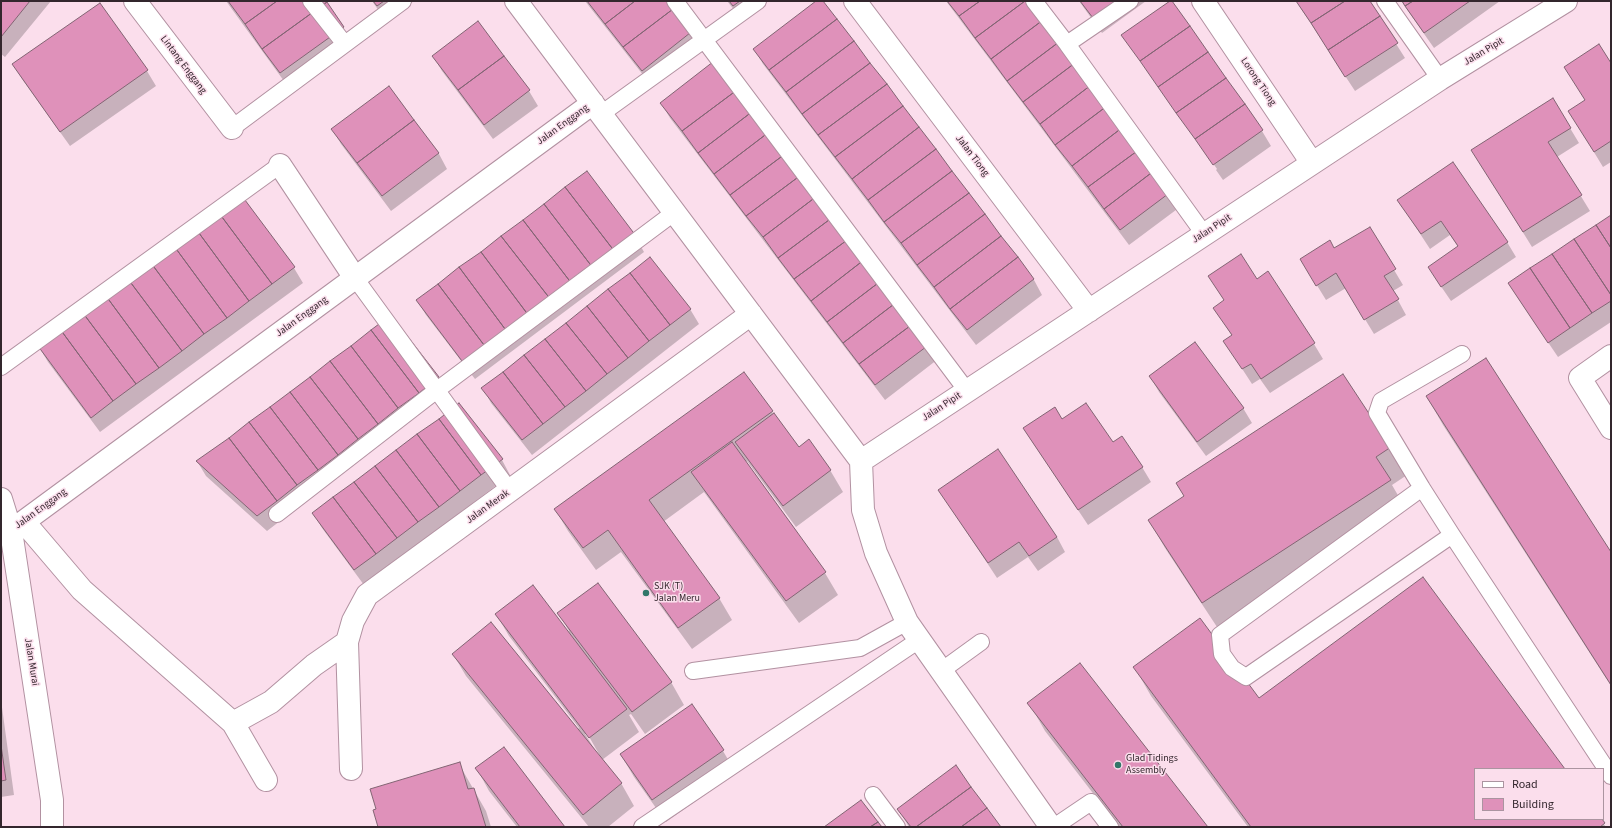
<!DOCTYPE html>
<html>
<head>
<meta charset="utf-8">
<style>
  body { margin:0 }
  #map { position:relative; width:1612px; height:828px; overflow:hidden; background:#fbdeec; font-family:"Source Sans 3",sans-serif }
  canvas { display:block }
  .frame { position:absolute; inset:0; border:2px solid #33262d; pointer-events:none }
  .legend { position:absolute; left:1474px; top:768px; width:130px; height:52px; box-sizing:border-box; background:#fbdeec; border:1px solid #ab94a0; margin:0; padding:5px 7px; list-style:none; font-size:12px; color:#33262d }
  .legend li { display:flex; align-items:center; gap:8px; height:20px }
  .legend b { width:20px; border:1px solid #ab94a0 }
</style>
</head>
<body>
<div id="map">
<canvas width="1612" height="828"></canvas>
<div class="frame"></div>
<ul class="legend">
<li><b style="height:5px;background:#fff"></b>Road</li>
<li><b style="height:11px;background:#df91ba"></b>Building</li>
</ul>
</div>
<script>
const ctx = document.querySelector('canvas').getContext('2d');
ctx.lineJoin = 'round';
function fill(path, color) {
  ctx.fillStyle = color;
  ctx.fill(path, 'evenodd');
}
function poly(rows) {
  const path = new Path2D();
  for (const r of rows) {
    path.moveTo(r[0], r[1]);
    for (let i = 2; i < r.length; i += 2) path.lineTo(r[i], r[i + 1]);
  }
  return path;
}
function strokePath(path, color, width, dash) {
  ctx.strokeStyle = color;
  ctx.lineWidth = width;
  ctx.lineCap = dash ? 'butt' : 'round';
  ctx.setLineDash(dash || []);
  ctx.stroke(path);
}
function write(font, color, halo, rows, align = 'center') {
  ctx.font = font + ' "Source Sans 3",sans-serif';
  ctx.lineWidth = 3;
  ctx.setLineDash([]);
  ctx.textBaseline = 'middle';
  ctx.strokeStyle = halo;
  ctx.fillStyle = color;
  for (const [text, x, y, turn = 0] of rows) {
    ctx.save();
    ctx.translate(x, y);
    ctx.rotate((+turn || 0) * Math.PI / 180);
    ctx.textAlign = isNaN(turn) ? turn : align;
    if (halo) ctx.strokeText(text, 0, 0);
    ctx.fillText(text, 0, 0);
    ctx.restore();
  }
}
fill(poly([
  [1,1,51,1,5,57,1,54],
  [226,1,324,1,343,28,352,43,289,88],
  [372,1,414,1,386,21],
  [585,1,672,1,703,45,651,85],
  [727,1,768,1,743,21],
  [818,1,822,1,1034,280,1042,295,976,345,763,64,754,49],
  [946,1,1033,1,1184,204,1129,245],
  [1079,1,1146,1,1102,33],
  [1296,1,1369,1,1405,58,1355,91],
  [1401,1,1500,1,1434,48],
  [1171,2,1262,131,1271,146,1223,180,1216,170,1217,169,1133,49,1131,49,1123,35],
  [100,4,147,71,156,86,70,146,22,79,13,64],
  [433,56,529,91,538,106,493,139,442,71],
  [1611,65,1611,162,1603,167,1569,111,1586,101],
  [389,87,439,154,447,169,391,211,341,144,332,129],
  [661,103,942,356,885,400,670,118],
  [1570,128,1579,143,1557,157,1590,211,1532,247,1472,150],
  [242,197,294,268,303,283,100,432,48,362,39,347],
  [1398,200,1507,242,1516,257,1451,301,1438,282,1458,247,1450,235,1430,249],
  [1611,216,1611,322,1558,357,1518,298],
  [1369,228,1403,285,1393,291,1406,315,1374,334,1346,288,1326,300,1310,274],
  [635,236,644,252,475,379,426,315,417,300],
  [1209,276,1257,280,1314,344,1323,359,1270,393,1260,379,1252,384,1224,341,1232,336,1214,308,1225,301],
  [690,309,699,324,532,455,491,403,483,388],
  [391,316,438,378,447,393,267,531,206,476,197,461,230,439],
  [744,373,798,448,830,470,843,492,796,527,747,461,745,463,825,573,838,595,799,623,704,492,663,522,719,598,732,620,692,649,621,552,596,570,568,531,555,509],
  [1150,376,1243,408,1252,423,1206,456,1159,392],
  [1343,376,1407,475,1392,485,1406,509,1219,630,1165,548,1149,520,1185,496],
  [1427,397,1611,554,1611,686,1443,425],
  [1062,420,1112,443,1142,467,1151,482,1088,525,1024,429],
  [502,460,510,475,364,585,322,528,313,513],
  [939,490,1057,537,1065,552,1038,571,1028,557,997,578],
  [597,584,671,682,684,705,645,734,631,714,629,715,639,732,602,760,621,783,634,806,608,827,589,827,466,676,453,654,577,730,579,728,509,636,496,614,568,632,569,631,559,614],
  [587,733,600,756,599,756,585,734],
  [1135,668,1259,699,1563,769,1475,769,1475,819,1600,819,1606,827,1248,827,1151,696],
  [1,700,14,795,1,797],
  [1029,703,1207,827,1119,827,1045,731],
  [692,705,723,751,736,773,666,822,634,777,621,755],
  [459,764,486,811,491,827,379,827],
  [477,769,564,827,517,827,489,791],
  [898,809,1000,827,909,827]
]), '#0003');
const building = poly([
  [1,1,30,1,1,37,1,1],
  [228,1,277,1,245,24,228,1],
  [277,1,325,1,327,2,262,49,245,24,277,1],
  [373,1,384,1,377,6,373,1],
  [587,1,635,1,605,24,587,1],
  [635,1,673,1,677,6,623,47,605,24,635,1],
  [729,1,740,1,733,6,729,1],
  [816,1,823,1,837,19,769,70,753,49,816,1],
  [947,1,980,1,959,16,947,1],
  [980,1,1025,1,975,38,959,16,980,1],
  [1025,1,1035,1,1047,17,991,59,975,38,1025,1],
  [1080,1,1117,1,1093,18,1080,1],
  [1170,1,1172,1,1190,26,1140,61,1121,35,1170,1],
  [1296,1,1345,1,1311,23,1296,1],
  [1345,1,1370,1,1380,16,1328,50,1311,23,1345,1],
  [1402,1,1413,1,1405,6,1402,1],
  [1413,1,1470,1,1424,33,1405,6,1413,1],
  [327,2,344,27,280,73,262,49,327,2],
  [100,3,148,70,60,132,12,64,100,3],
  [677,6,695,29,642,71,623,47,677,6],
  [1380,16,1398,43,1345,77,1328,50,1380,16],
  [1047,17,1063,39,1007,81,991,59,1047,17],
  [837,19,854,41,786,92,769,70,837,19],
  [478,21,504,56,458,90,432,56,478,21],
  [1190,26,1208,52,1158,87,1140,61,1190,26],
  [1063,39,1079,60,1023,102,1007,81,1063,39],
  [854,41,870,63,802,114,786,92,854,41],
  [1599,44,1611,63,1611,141,1594,152,1568,111,1585,100,1564,67,1599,44],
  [1208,52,1226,78,1176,113,1158,87,1208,52],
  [504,56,530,90,484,125,458,90,504,56],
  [718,58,741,87,682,131,660,103,718,58],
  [1079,60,1095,82,1040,124,1023,102,1079,60],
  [870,63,887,84,818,135,802,114,870,63],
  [1226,78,1245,104,1195,139,1176,113,1226,78],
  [1095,82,1111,103,1055,145,1040,124,1095,82],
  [887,84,903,106,835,157,818,135,887,84],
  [389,86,414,120,357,163,331,129,389,86],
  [741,87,757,108,698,153,682,131,741,87],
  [1553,98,1571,128,1548,142,1582,195,1523,232,1471,150,1553,98],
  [1111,103,1127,124,1072,166,1055,145,1111,103],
  [1245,104,1263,130,1213,165,1195,139,1245,104],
  [903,106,919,127,852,179,835,157,903,106],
  [757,108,773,129,714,174,698,153,757,108],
  [414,120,439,153,382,196,357,163,414,120],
  [1127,124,1144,146,1088,187,1072,166,1127,124],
  [919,127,936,149,868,200,852,179,919,127],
  [773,129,789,151,730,195,714,174,773,129],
  [1144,146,1159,167,1104,209,1088,187,1144,146],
  [936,149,952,171,884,222,868,200,936,149],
  [789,151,805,172,746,216,730,195,789,151],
  [1453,162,1508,242,1441,287,1428,267,1458,246,1441,221,1421,234,1397,200,1453,162],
  [1159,167,1176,188,1120,230,1104,209,1159,167],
  [587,171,636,236,615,252,565,187,587,171],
  [952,171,969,193,901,243,884,222,952,171],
  [805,172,821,193,763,237,746,216,805,172],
  [565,187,615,252,593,268,544,204,565,187],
  [821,193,837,214,778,258,763,237,821,193],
  [969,193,985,214,917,265,901,243,969,193],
  [242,196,295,267,272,284,219,213,242,196],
  [544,204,593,268,572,284,523,220,544,204],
  [219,213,272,284,249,301,196,229,219,213],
  [837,214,854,235,794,279,778,258,837,214],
  [985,214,1001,236,934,287,917,265,985,214],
  [1611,215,1611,248,1596,225,1611,215],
  [523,220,572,284,551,300,501,236,523,220],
  [1596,225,1611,248,1611,295,1574,239,1596,225],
  [1370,227,1396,269,1384,276,1399,299,1364,320,1336,273,1316,286,1300,259,1330,240,1334,248,1370,227],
  [196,229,249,301,227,318,174,246,196,229],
  [854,235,869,256,811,301,794,279,854,235],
  [501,236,551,300,529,316,481,252,501,236],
  [1001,236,1018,257,950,309,934,287,1001,236],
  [1574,239,1611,295,1611,301,1592,313,1552,254,1574,239],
  [174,246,227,318,204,334,151,263,174,246],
  [481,252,529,316,508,333,459,267,481,252],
  [1241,254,1257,279,1268,271,1315,343,1261,379,1251,364,1242,369,1223,341,1232,335,1213,308,1224,300,1208,276,1241,254],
  [1552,254,1592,313,1570,328,1530,268,1552,254],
  [869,256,886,277,827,322,811,301,869,256],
  [650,257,691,309,670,325,630,273,650,257],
  [1018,257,1034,279,967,330,950,309,1018,257],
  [151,263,204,334,182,351,128,279,151,263],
  [459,267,508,333,487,349,438,284,459,267],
  [1530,268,1570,328,1548,343,1508,283,1530,268],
  [630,273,670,325,649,341,608,289,630,273],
  [886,277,902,298,843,343,827,322,886,277],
  [128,279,182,351,159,368,106,296,128,279],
  [438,284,487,349,465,365,416,300,438,284],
  [608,289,649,341,628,358,587,306,608,289],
  [106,296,159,368,136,384,83,313,106,296],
  [902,298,918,320,859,364,843,343,902,298],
  [587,306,628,358,607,374,566,323,587,306],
  [83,313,136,384,113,401,60,329,83,313],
  [391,315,439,377,419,393,371,330,391,315],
  [918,320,934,341,875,385,859,364,918,320],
  [566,323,607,374,586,391,545,339,566,323],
  [60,329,113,401,91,418,38,346,60,329],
  [371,330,419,393,398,408,351,346,371,330],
  [545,339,586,391,565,407,524,355,545,339],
  [1195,342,1244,408,1197,442,1149,376,1195,342],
  [351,346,398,408,378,424,330,361,351,346],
  [524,355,565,407,543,424,503,372,524,355],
  [1486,358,1611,552,1611,685,1426,396,1486,358],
  [330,361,378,424,358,439,310,377,330,361],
  [503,372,543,424,522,440,481,388,503,372],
  [744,372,773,411,649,500,720,598,678,628,608,530,583,548,554,509,744,372],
  [1343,374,1391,447,1376,457,1391,480,1202,603,1148,520,1184,496,1176,483,1343,374],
  [310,377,358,439,338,455,290,392,310,377],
  [290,392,338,455,318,470,270,407,290,392],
  [459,403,503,459,481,475,439,419,459,403],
  [1086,403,1113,442,1122,436,1143,467,1078,510,1023,428,1055,407,1062,419,1086,403],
  [270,407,318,470,297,485,249,422,270,407],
  [774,413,799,447,809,439,831,470,783,506,735,442,774,413],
  [439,419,481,475,460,491,417,434,439,419],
  [249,422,297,485,277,501,229,438,249,422],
  [417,434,460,491,439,507,396,450,417,434],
  [229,438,277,501,257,516,196,461,229,438],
  [732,442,826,572,786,601,691,472,732,442],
  [998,449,1057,537,1029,556,1019,542,988,563,938,490,998,449],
  [396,450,439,507,418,522,375,466,396,450],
  [375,466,418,522,397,538,354,482,375,466],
  [354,482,397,538,376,554,333,497,354,482],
  [333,497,376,554,354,570,312,513,333,497],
  [1423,577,1565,769,1475,769,1475,819,1602,819,1605,823,1600,827,1251,827,1133,667,1200,618,1259,698,1423,577],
  [598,583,672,682,632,712,557,613,598,583],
  [533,585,627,709,589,738,495,614,533,585],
  [491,622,622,783,583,815,452,654,491,622],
  [1080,663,1208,827,1123,827,1027,703,1080,663],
  [692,704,724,750,652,800,620,754,692,704],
  [1,745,6,780,1,781,1,745],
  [504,747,565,827,520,827,475,768,504,747],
  [460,762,468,789,474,788,486,827,378,827,373,810,376,809,370,789,460,762],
  [956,765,971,787,916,827,911,827,897,809,956,765],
  [971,787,987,808,961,827,916,827,971,787],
  [861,800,878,822,870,827,824,827,861,800],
  [987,808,1001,827,961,827,987,808],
  [878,822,882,827,870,827,878,822]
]);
fill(building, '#df91ba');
strokePath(building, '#826473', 1);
const service = poly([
  [311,1,344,43],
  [675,1,967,391],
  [1034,1,1067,44,1204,234],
  [1385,1,1440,79],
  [1067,44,1130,1],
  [601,114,758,1],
  [232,128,403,1],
  [355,278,510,491],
  [1462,354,1381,401,1377,413,1422,488,1452,535,1611,776],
  [1,367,280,165],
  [1422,488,1220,635,1222,654,1232,668,1246,677,1452,535],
  [277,514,437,390,675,212],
  [693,671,860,648,907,622],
  [941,671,981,642],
  [873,795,897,827],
  [642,827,919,640],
  [1054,827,1091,802,1110,827]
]);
const minor = poly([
  [135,1,232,128],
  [516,1,861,461,863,510,876,553,907,622,1051,827],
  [855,1,1089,311],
  [1203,1,1312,163],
  [280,165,355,278],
  [1611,356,1580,378,1611,428],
  [861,461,1440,79,1566,1],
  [1,499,11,531,52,800,52,827],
  [24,522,82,590,233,723,271,702,314,665,347,642],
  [11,531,593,103],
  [233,723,266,780],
  [351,769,347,642,353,621,367,595,751,314]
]);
strokePath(service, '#b291a1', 18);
strokePath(minor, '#b291a1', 24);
strokePath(service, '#fff', 16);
strokePath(minor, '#fff', 22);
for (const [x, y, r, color] of [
  [646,593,4,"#317669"],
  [1118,765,4,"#317669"]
]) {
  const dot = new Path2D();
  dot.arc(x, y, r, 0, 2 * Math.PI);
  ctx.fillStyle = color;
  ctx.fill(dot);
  strokePath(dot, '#fbdeec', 1.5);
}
write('10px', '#33262d', '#fbdeec', [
  ["Jalan Pipit",1484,52,-31],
  ["Lintang Enggang",183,65,53],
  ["Lorong Tiong",1258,82,56],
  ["Jalan Enggang",563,125,-36],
  ["Jalan Tiong",972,156,53],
  ["Jalan Pipit",1212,229,-33],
  ["Jalan Enggang",302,317,-36],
  ["Jalan Pipit",942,407,-33],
  ["Jalan Merak",488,507,-36],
  ["Jalan Enggang",41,509,-36],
  ["Jalan Murai",31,662,81]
]);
write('10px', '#33262d', '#fbdeec', [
  ["SJK (T)",654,587],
  ["Jalan Meru",654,599],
  ["Glad Tidings",1126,759],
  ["Assembly",1126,771]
], 'left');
</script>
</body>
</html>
